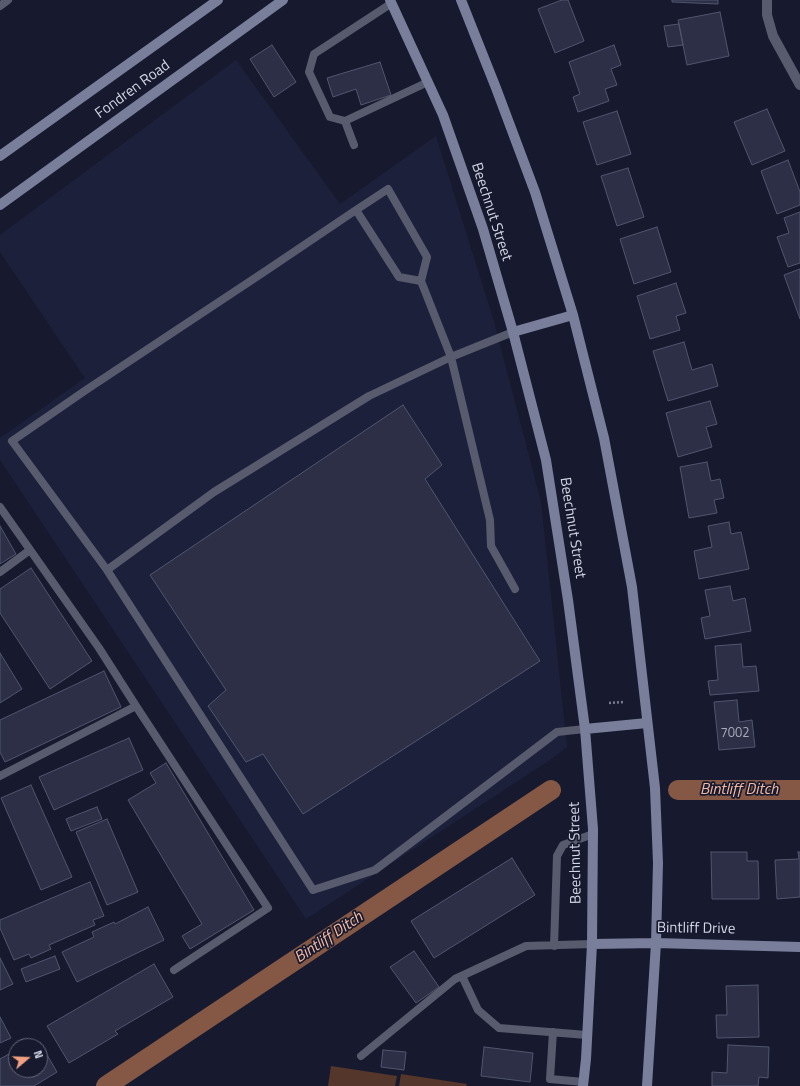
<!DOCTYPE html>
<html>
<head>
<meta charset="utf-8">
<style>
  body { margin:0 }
  #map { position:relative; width:800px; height:1086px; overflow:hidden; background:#171a2f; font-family:"Titillium Web",sans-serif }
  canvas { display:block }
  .north { position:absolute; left:8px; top:1038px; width:40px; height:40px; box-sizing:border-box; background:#171a2f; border:1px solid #626577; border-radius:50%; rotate:71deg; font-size:11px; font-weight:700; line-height:16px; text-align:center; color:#d2d5e4 }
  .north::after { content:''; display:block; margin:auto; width:14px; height:18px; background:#f2a07f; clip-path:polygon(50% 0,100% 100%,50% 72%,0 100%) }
</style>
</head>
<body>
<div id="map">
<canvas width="800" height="1086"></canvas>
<div class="north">N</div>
</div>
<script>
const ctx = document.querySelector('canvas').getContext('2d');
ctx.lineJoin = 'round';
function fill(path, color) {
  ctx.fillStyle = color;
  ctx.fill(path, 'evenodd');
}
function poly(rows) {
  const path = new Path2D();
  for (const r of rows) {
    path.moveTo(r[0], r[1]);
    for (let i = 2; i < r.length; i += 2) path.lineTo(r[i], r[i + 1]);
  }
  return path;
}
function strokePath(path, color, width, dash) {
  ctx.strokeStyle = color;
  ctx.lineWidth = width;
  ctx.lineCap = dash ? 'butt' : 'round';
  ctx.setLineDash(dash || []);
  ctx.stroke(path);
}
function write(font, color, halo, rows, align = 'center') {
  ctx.font = font + ' "Titillium Web",sans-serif';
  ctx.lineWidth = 3.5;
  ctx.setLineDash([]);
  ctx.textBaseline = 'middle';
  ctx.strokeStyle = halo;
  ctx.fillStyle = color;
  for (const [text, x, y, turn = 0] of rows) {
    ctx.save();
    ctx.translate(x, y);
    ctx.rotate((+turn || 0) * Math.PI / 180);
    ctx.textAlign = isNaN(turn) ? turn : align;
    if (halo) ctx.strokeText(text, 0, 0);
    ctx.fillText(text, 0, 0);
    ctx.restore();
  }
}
fill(poly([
  [236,60,340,204,436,136,494,322,541,502,567,747,550,760,306,919,0,460,0,438,85,378,0,252,0,235]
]), '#1d203b');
fill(poly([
  [331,1066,397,1076,395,1086,328,1086],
  [401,1074,467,1084,466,1086,399,1086]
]), '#54362a');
strokePath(poly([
  [678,790,800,790],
  [106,1086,551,790]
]), '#855845', 20);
const building = poly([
  [562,0,568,0,584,41,555,53,538,9,562,0],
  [672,0,718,0,718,4,672,2,672,0],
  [720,12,729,56,687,65,678,20,720,12],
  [679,24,683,45,668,47,664,26,679,24],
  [272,45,296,82,274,97,250,59,272,45],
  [614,45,621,65,611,69,617,85,605,89,609,101,578,112,573,97,580,94,569,62,614,45],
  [380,62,391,95,361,105,356,89,333,97,327,78,380,62],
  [767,109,785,151,752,165,734,122,767,109],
  [617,111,631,154,597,165,583,122,617,111],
  [788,160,800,192,800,205,777,214,761,171,788,160],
  [628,168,644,217,617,226,601,176,628,168],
  [800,212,800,263,788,267,777,237,789,233,784,218,800,212],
  [657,227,671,272,634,284,620,239,657,227],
  [800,269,800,319,784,275,800,269],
  [676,283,686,313,676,316,680,330,650,339,637,296,676,283],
  [684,342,692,370,712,364,718,386,668,401,653,351,684,342],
  [710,401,717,424,706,427,712,447,678,457,666,413,710,401],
  [403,405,442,465,425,479,540,661,303,814,263,754,246,762,208,706,226,690,150,575,403,405],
  [707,462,711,481,720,479,724,498,714,500,717,513,689,518,680,467,707,462],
  [729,522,731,534,741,532,749,569,699,579,694,551,712,547,708,526,729,522],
  [0,526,16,554,0,564,0,526],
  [31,568,92,661,50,689,0,613,0,589,31,568],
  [730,586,733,601,745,598,751,631,705,639,701,618,710,616,705,590,730,586],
  [741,644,743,667,756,666,759,691,710,695,708,681,718,680,715,646,741,644],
  [0,653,22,689,0,703,0,653],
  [104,671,121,707,5,762,0,752,0,720,104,671],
  [737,700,739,722,752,720,755,747,719,750,714,702,737,700],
  [129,738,143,770,54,810,39,777,129,738],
  [166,763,254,910,190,949,182,936,202,924,128,800,156,783,150,773,166,763],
  [31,785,72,877,41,890,1,798,31,785],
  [97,807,102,819,71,831,66,819,97,807],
  [107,819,138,892,107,905,76,832,107,819],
  [711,852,747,852,747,861,758,861,759,899,712,899,711,852],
  [798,852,800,852,800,897,777,899,775,860,799,859,798,852],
  [512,858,535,895,434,958,411,921,512,858],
  [90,882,104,916,93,920,95,925,49,945,51,949,31,958,29,954,14,960,0,928,0,920,90,882],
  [148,907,164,940,77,982,62,952,94,937,92,932,114,922,115,924,148,907],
  [414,951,439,987,416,1003,390,967,414,951],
  [55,956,60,969,26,982,21,969,55,956],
  [0,958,13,984,0,990,0,958],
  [154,964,173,997,115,1031,118,1034,69,1063,47,1026,154,964],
  [758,985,759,1037,717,1038,716,1015,727,1015,726,986,758,985],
  [0,1017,11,1038,0,1043,0,1017],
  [40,1043,57,1072,34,1086,0,1086,0,1059,16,1050,16,1070,40,1070,40,1046,36,1046,40,1043],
  [728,1045,769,1047,768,1078,759,1077,758,1086,712,1086,712,1072,727,1073,728,1045],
  [484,1047,533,1053,530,1082,481,1076,484,1047],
  [383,1050,406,1052,404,1070,381,1067,383,1050]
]);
fill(building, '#2c2f46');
strokePath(building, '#51556e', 1);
strokePath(poly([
  [609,703,623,702]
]), '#797c8e', 2.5, [2, 2]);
strokePath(poly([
  [392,3,314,54,309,72,330,117,345,121,428,82],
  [0,6,8,0],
  [345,121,354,145],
  [356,210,399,277,421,281,427,257,388,189,356,210,267,270,86,390,12,441,107,570,313,890,375,870,557,732,585,729],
  [421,281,451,357,490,520,491,546,515,589],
  [0,507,99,648,136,706,268,908,174,970],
  [107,570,214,492,369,396,451,357,513,332],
  [0,572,30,550],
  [0,776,136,706],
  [554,946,557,856,563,845,593,834],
  [462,976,478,1010,499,1028,587,1035],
  [553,1032,550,1079,584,1082],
  [361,1056,455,979,526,946,592,944]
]), '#575b6d', 8);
strokePath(poly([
  [767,0,767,15,773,36,800,85]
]), '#575b6d', 10);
strokePath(poly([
  [390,0,443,115,483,229,513,332,546,460,568,600,585,729,593,829,592,944,586,1059,583,1086],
  [461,0,496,88,535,192,573,315,604,438,632,587,655,788,658,863,656,943,647,1086],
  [0,156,218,0],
  [0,205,283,0],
  [513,332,573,315],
  [585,729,647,723],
  [592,944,656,943,800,947]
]), '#797e9b', 10);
write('13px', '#a8acbc', null, [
  ["7002",735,734]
]);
write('15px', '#d2d5e4', '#171a2f', [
  ["Fondren Road",133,90,-36],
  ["Beechnut Street",491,212,72],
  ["Beechnut Street",572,528,81],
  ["Beechnut Street",576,853,-91],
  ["Bintliff Drive",696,929,1]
]);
write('italic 16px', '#f6baa2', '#171a2f', [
  ["Bintliff Ditch",739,790],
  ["Bintliff Ditch",329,938,-34]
]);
</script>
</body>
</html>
